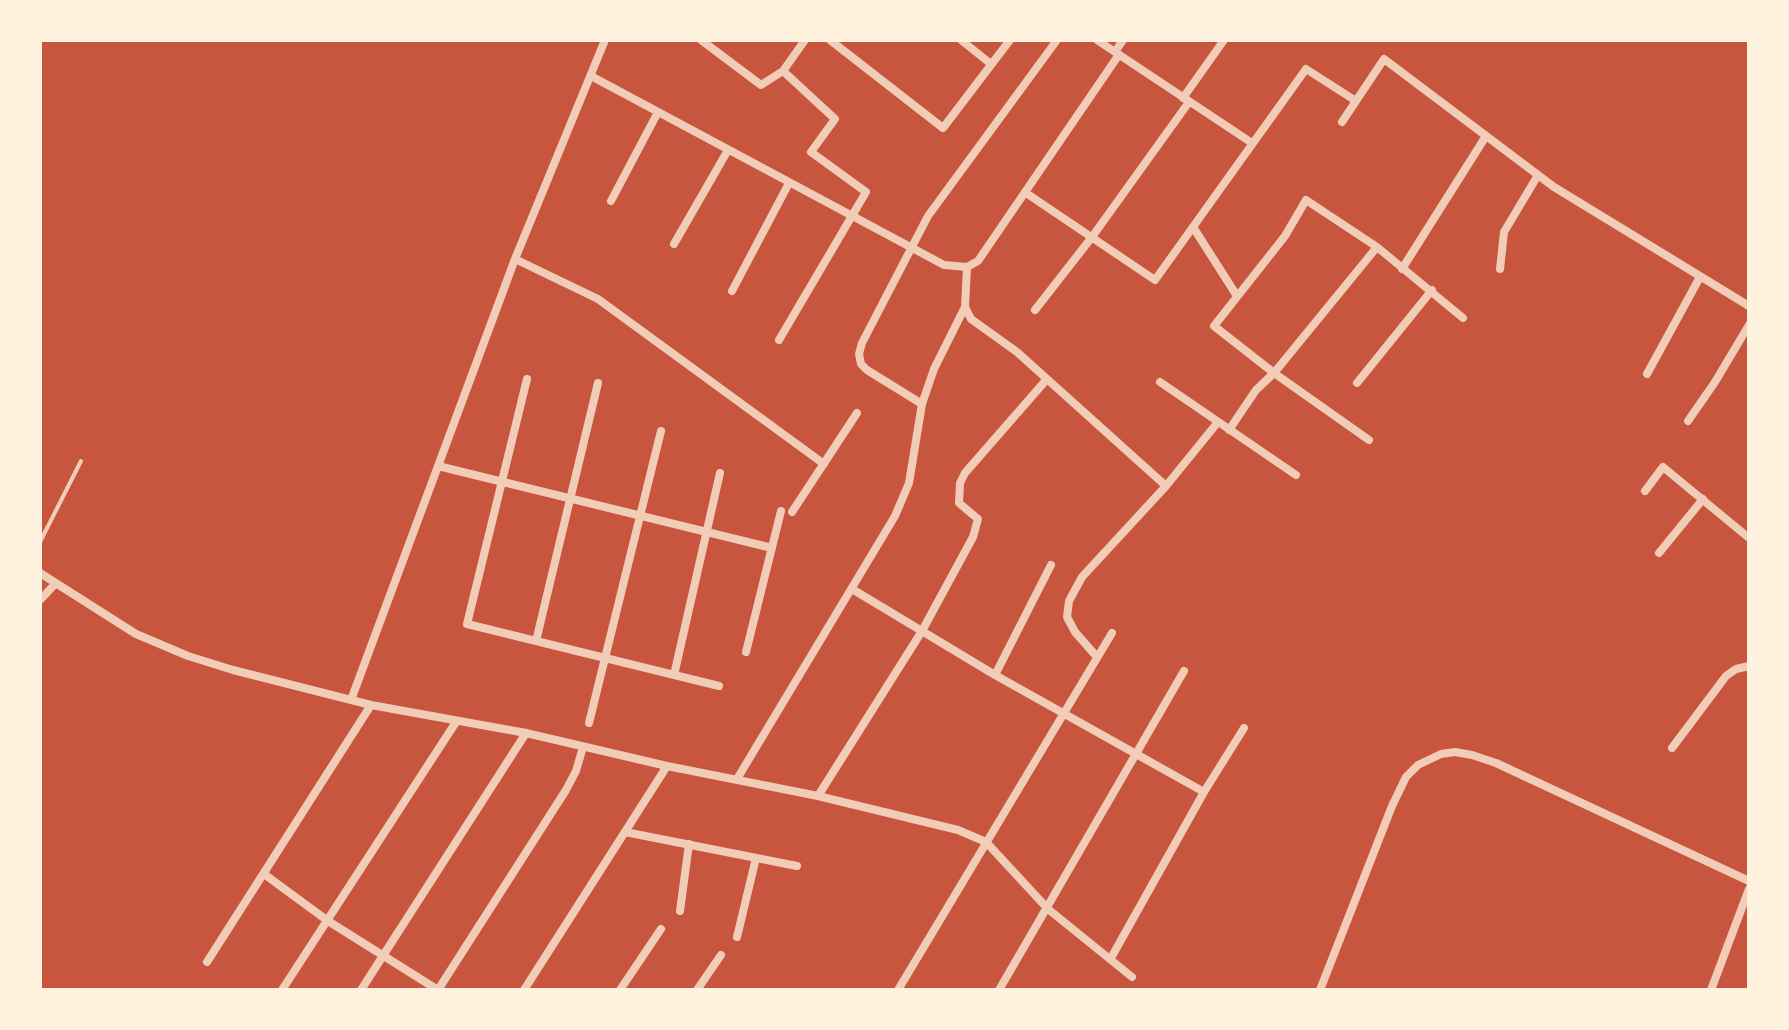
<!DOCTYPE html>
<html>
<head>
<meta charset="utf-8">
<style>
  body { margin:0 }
  #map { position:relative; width:1789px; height:1030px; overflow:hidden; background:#c8553d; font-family:Lato,sans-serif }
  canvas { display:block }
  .frame { position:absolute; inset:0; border:42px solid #fff3e0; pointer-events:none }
</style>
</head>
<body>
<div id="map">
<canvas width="1789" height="1030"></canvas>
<div class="frame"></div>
</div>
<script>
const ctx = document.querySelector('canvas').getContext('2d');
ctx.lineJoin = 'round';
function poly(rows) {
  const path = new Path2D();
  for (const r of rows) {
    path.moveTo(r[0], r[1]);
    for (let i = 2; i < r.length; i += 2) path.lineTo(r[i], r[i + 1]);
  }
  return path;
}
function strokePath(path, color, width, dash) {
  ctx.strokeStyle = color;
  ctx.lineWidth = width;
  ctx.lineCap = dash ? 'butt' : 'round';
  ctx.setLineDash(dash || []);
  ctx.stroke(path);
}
strokePath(poly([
  [40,542,81,461]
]), '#f1ccb7', 4);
strokePath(poly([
  [701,40,761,85,783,71,805,40],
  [830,40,943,128,1010,40],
  [961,40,991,64],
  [1097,40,1252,143],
  [1115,52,1123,40],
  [591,76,944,265,967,267,978,261,1118,56],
  [1183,98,1224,40],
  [1342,122,1384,59,1554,187,1749,306],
  [1026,193,1155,280,1306,69,1356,101],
  [611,201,658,112],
  [1193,227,1237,296],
  [674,244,728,150],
  [515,259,598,299,824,464],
  [967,267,965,307,971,319,1017,352,1166,486,1218,422],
  [1402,269,1486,136],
  [1500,269,1504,232,1538,175],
  [732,291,789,183],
  [1035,310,1092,237,1189,102],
  [779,340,866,192,811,152,835,119,783,71],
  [1647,374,1700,277],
  [527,379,467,624,719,686],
  [1160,382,1296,475],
  [1357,383,1432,290],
  [922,404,867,370,861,364,859,354,862,343,928,216,1057,40],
  [1688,421,1715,382,1749,325],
  [1229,430,1256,390,1274,373,1377,247],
  [1369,440,1274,373,1214,326,1285,236,1306,200,1377,247,1463,318],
  [438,466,772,548],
  [1645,491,1663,467,1749,538],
  [792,512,857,413],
  [1659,553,1703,499],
  [40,573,136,634,188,656,233,670,371,705,526,733,667,766,818,796,958,830,986,842,1048,909,1132,977],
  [852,589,995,675,1204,792],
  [40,600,56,583],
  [536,641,598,383],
  [746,652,781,511],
  [1097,657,1075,632,1067,617,1069,601,1082,577,1166,486],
  [674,675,720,473],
  [995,675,1051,565],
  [351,700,515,259,605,40],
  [589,723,661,431],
  [1672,748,1726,676,1736,669,1749,666],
  [737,779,895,516,909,483,922,404,934,369,965,307],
  [818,796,922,631,973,537,978,519,959,503,960,483,965,473,1047,379],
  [625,832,797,866],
  [264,874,328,921,438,990],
  [680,911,689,844],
  [737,937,756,858],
  [1111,958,1204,792,1244,728],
  [207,962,371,705],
  [282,990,456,722],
  [361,990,526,733],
  [438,990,566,790,576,771,583,747],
  [524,990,667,766],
  [620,990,661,929],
  [697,990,721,955],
  [898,990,1112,633],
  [999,990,1184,671],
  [1320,990,1392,806,1406,777,1418,765,1441,754,1455,752,1472,755,1496,763,1749,881],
  [1711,990,1749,889]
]), '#f1ccb7', 8);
</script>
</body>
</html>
